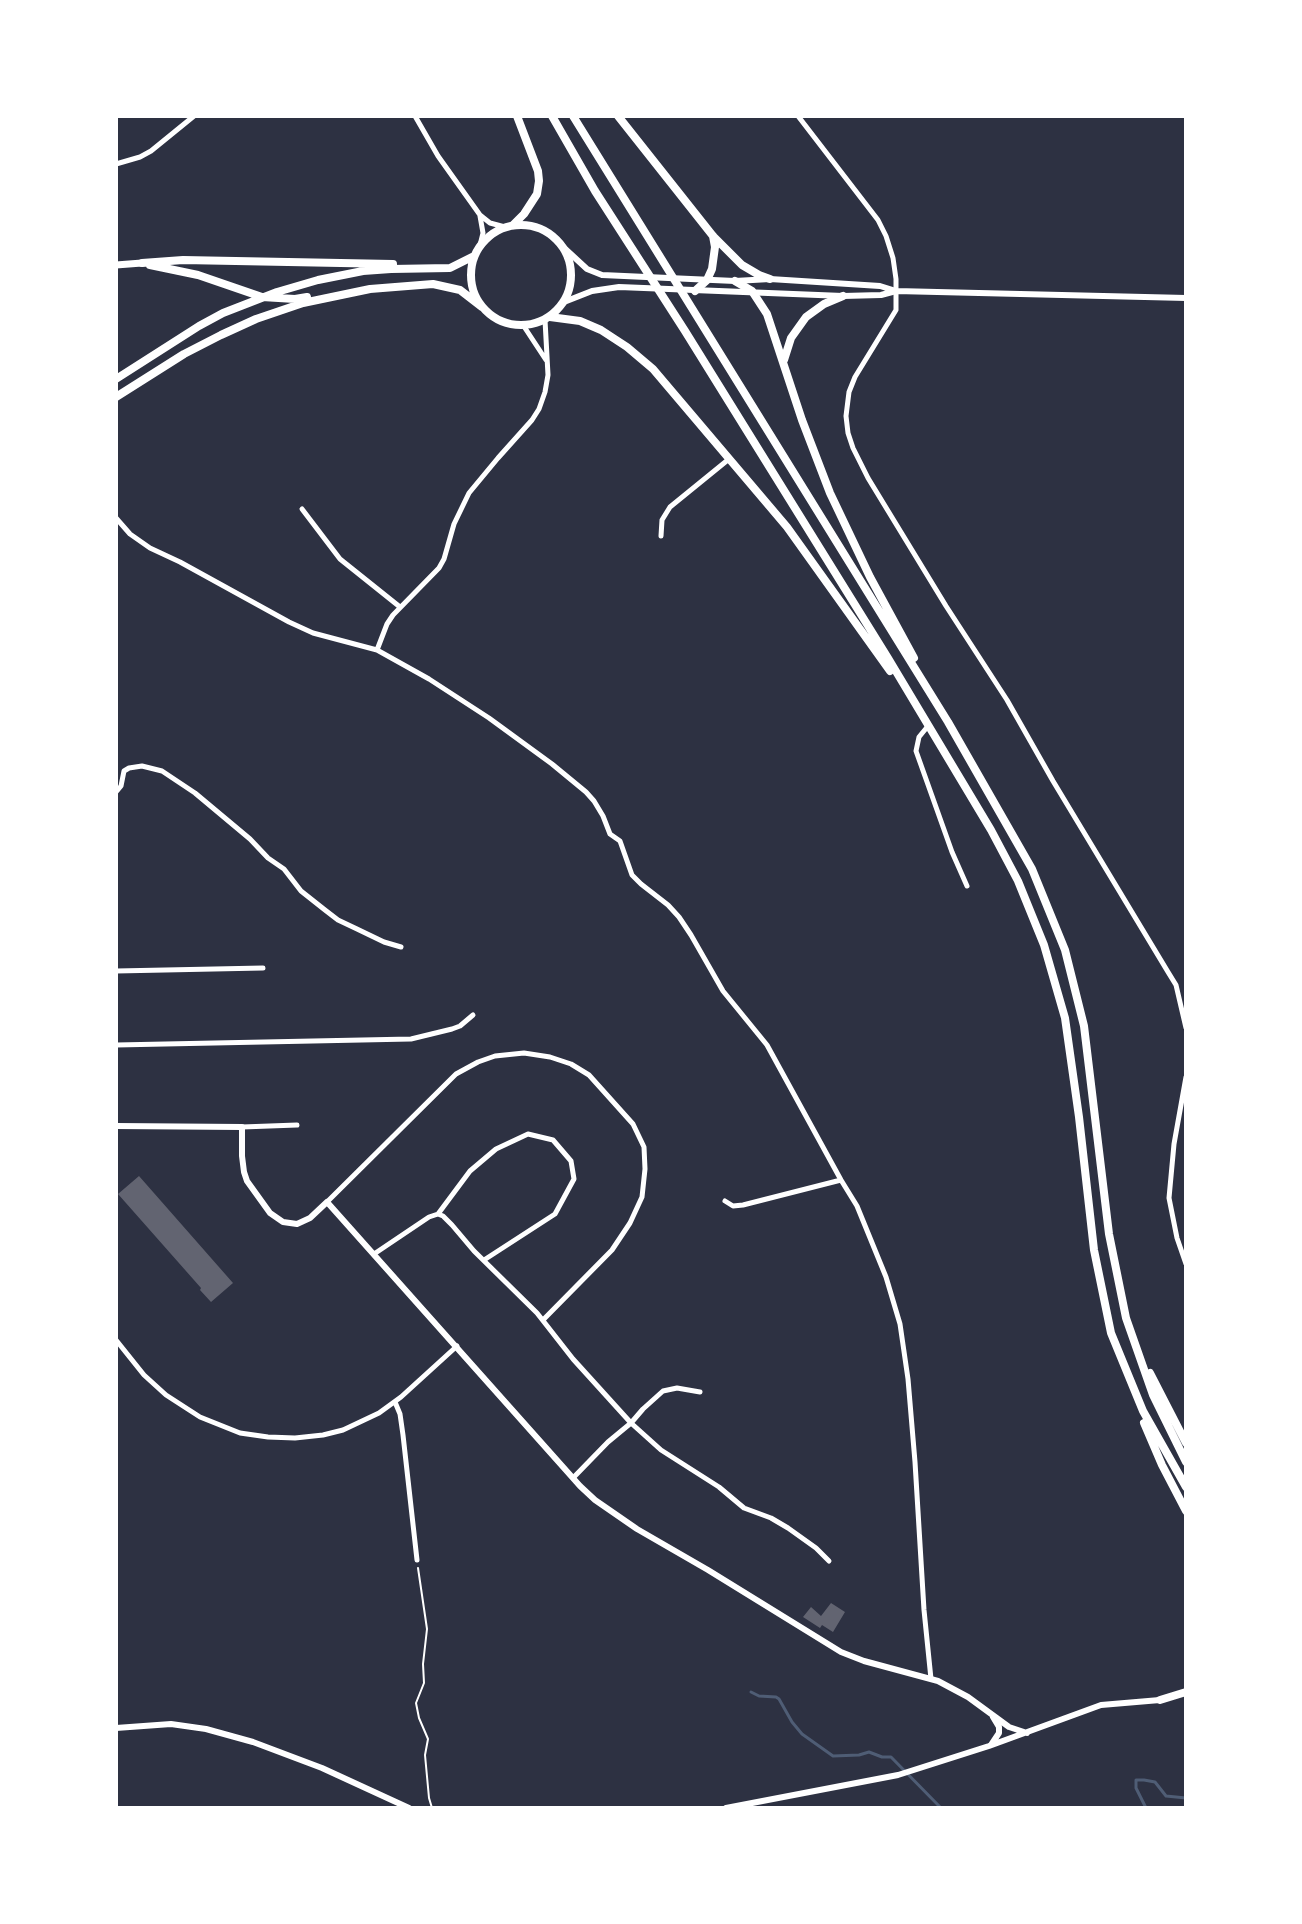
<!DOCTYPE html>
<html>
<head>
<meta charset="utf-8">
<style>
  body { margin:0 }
  #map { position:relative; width:1302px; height:1924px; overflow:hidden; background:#2d3142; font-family:"Source Sans 3",sans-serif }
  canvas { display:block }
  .frame { position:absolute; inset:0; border:118px solid #fff; pointer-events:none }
</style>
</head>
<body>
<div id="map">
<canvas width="1302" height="1924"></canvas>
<div class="frame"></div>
</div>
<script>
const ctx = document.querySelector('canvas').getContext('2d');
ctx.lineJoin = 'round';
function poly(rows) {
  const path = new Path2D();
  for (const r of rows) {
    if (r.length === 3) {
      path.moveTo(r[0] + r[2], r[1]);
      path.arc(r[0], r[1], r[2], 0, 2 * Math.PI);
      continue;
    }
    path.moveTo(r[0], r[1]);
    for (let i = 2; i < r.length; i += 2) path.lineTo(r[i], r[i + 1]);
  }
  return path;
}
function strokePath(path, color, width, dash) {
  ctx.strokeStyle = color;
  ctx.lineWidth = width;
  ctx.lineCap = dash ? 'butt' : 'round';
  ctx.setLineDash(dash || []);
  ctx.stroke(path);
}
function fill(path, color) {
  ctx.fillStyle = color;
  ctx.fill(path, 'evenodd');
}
strokePath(poly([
  [751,1692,759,1696,776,1697,779,1699,792,1722,802,1734,833,1756,859,1755,869,1752,882,1757,891,1757,941,1808],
  [1146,1808,1136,1788,1136,1780,1144,1780,1155,1782,1166,1796,1186,1798]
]), '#4f5d75', 3);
fill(poly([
  [139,1176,233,1283,211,1302,200,1290,201,1288,118,1194],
  [831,1603,845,1612,833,1632,822,1625,820,1628,803,1617,811,1607,821,1616]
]), '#626471');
strokePath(poly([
  [418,1568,427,1629,423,1664,424,1683,416,1703,419,1718,428,1739,425,1755,429,1798,432,1808]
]), '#fff', 2);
strokePath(poly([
  [415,116,438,156,480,215,490,223,505,227],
  [798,116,878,220,886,236,893,258,896,279,896,310,855,377,849,392,846,416,848,433,853,448,868,478,946,606,1007,700,1053,781,1168,972,1176,985,1186,1028],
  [116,164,140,157,151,151,194,116],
  [480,216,483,233,480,245],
  [523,325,546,360],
  [302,509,340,559,400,607],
  [116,518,130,534,150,548,180,562,289,622,313,633,377,650,387,624,393,615,439,568,444,559,454,524,469,493,498,458,532,420,539,409,545,392,548,375,545,320],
  [661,536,662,520,670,507,729,459],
  [377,650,429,679,489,718,552,764,586,792,594,801,603,816,610,834,620,841,632,875,641,884,668,905,679,917,691,935,723,991,767,1045,841,1180,857,1206,886,1277,900,1324,908,1379,915,1462,924,1610,931,1679],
  [928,726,919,737,916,751,952,852,967,886],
  [116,792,121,786,124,771,129,768,142,766,162,771,195,793,250,839,268,858,284,869,301,891,325,910,338,920,357,929,384,942,401,947],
  [116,971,263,968],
  [116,1045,411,1039,452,1029,460,1026,473,1015],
  [1186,1077,1174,1144,1169,1198,1177,1238,1186,1264],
  [242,1127,297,1125],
  [725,1201,733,1206,743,1205,841,1180],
  [327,1202,456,1074,478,1062,495,1056,524,1053,550,1057,571,1064,589,1075,633,1124,644,1147,645,1169,642,1197,630,1223,612,1250,543,1320],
  [438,1214,443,1216,452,1225,474,1251,537,1313,573,1359,631,1423,661,1450,719,1487,744,1508,771,1518,788,1528,816,1548,829,1561],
  [438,1214,470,1171,496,1149,528,1134,553,1140,571,1161,574,1179,555,1214,484,1260],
  [374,1254,429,1217,438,1214],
  [116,1340,144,1375,166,1395,200,1417,240,1433,268,1437,295,1438,323,1435,343,1430,379,1413,401,1397,457,1346],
  [395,1402,400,1414,403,1435,417,1560],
  [573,1478,608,1442,631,1423,643,1409,663,1391,677,1388,700,1392]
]), '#fff', 5);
strokePath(poly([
  [561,245,587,269,602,275,735,281,770,279,880,286,896,291,1186,298],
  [564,302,592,291,619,287,843,296,881,295,896,291],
  [116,1126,242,1127,242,1156,244,1172,247,1181,270,1213,283,1222,297,1224,310,1218,327,1202,580,1486,595,1500,637,1529,708,1570,841,1652,864,1661,938,1681,968,1697,1009,1727,1027,1733],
  [116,1728,171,1724,206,1729,253,1742,322,1768,409,1808],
  [991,1745,999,1733,999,1727,993,1717],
  [726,1808,898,1775,989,1746,1101,1705,1160,1700]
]), '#fff', 6);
strokePath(poly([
  [116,265,142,263]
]), '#fff', 7);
strokePath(poly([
  [521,275,50],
  [142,263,183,260,393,264],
  [150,265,198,275,262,297,295,299,307,297],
  [116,379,199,326,223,313,277,292,318,280,363,271,391,269,450,268,474,256],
  [116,397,184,354,221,335,256,319,303,303,370,289,433,284,460,290,482,307]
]), '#fff', 8);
strokePath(poly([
  [552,116,595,191,685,331,888,658,991,830,1018,881,1044,945,1065,1018,1079,1117,1094,1250,1111,1333,1143,1411,1186,1487],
  [573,116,948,722,1032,869,1065,950,1084,1026,1109,1234,1126,1318,1153,1395,1186,1462],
  [618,116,713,236,742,265,759,275,770,279],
  [513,225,524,214,537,194,539,181,538,171,517,116],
  [735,281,752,291,767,314,802,420,830,493,870,577,914,658],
  [695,291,707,280,712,269,715,247,713,236],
  [550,317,580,321,601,330,627,347,653,369,787,527,890,671],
  [784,360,791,338,806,317,824,304,843,296],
  [1150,1373,1186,1443],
  [1144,1423,1162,1465,1186,1511],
  [1160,1700,1186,1692]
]), '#fff', 8);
</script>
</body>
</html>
